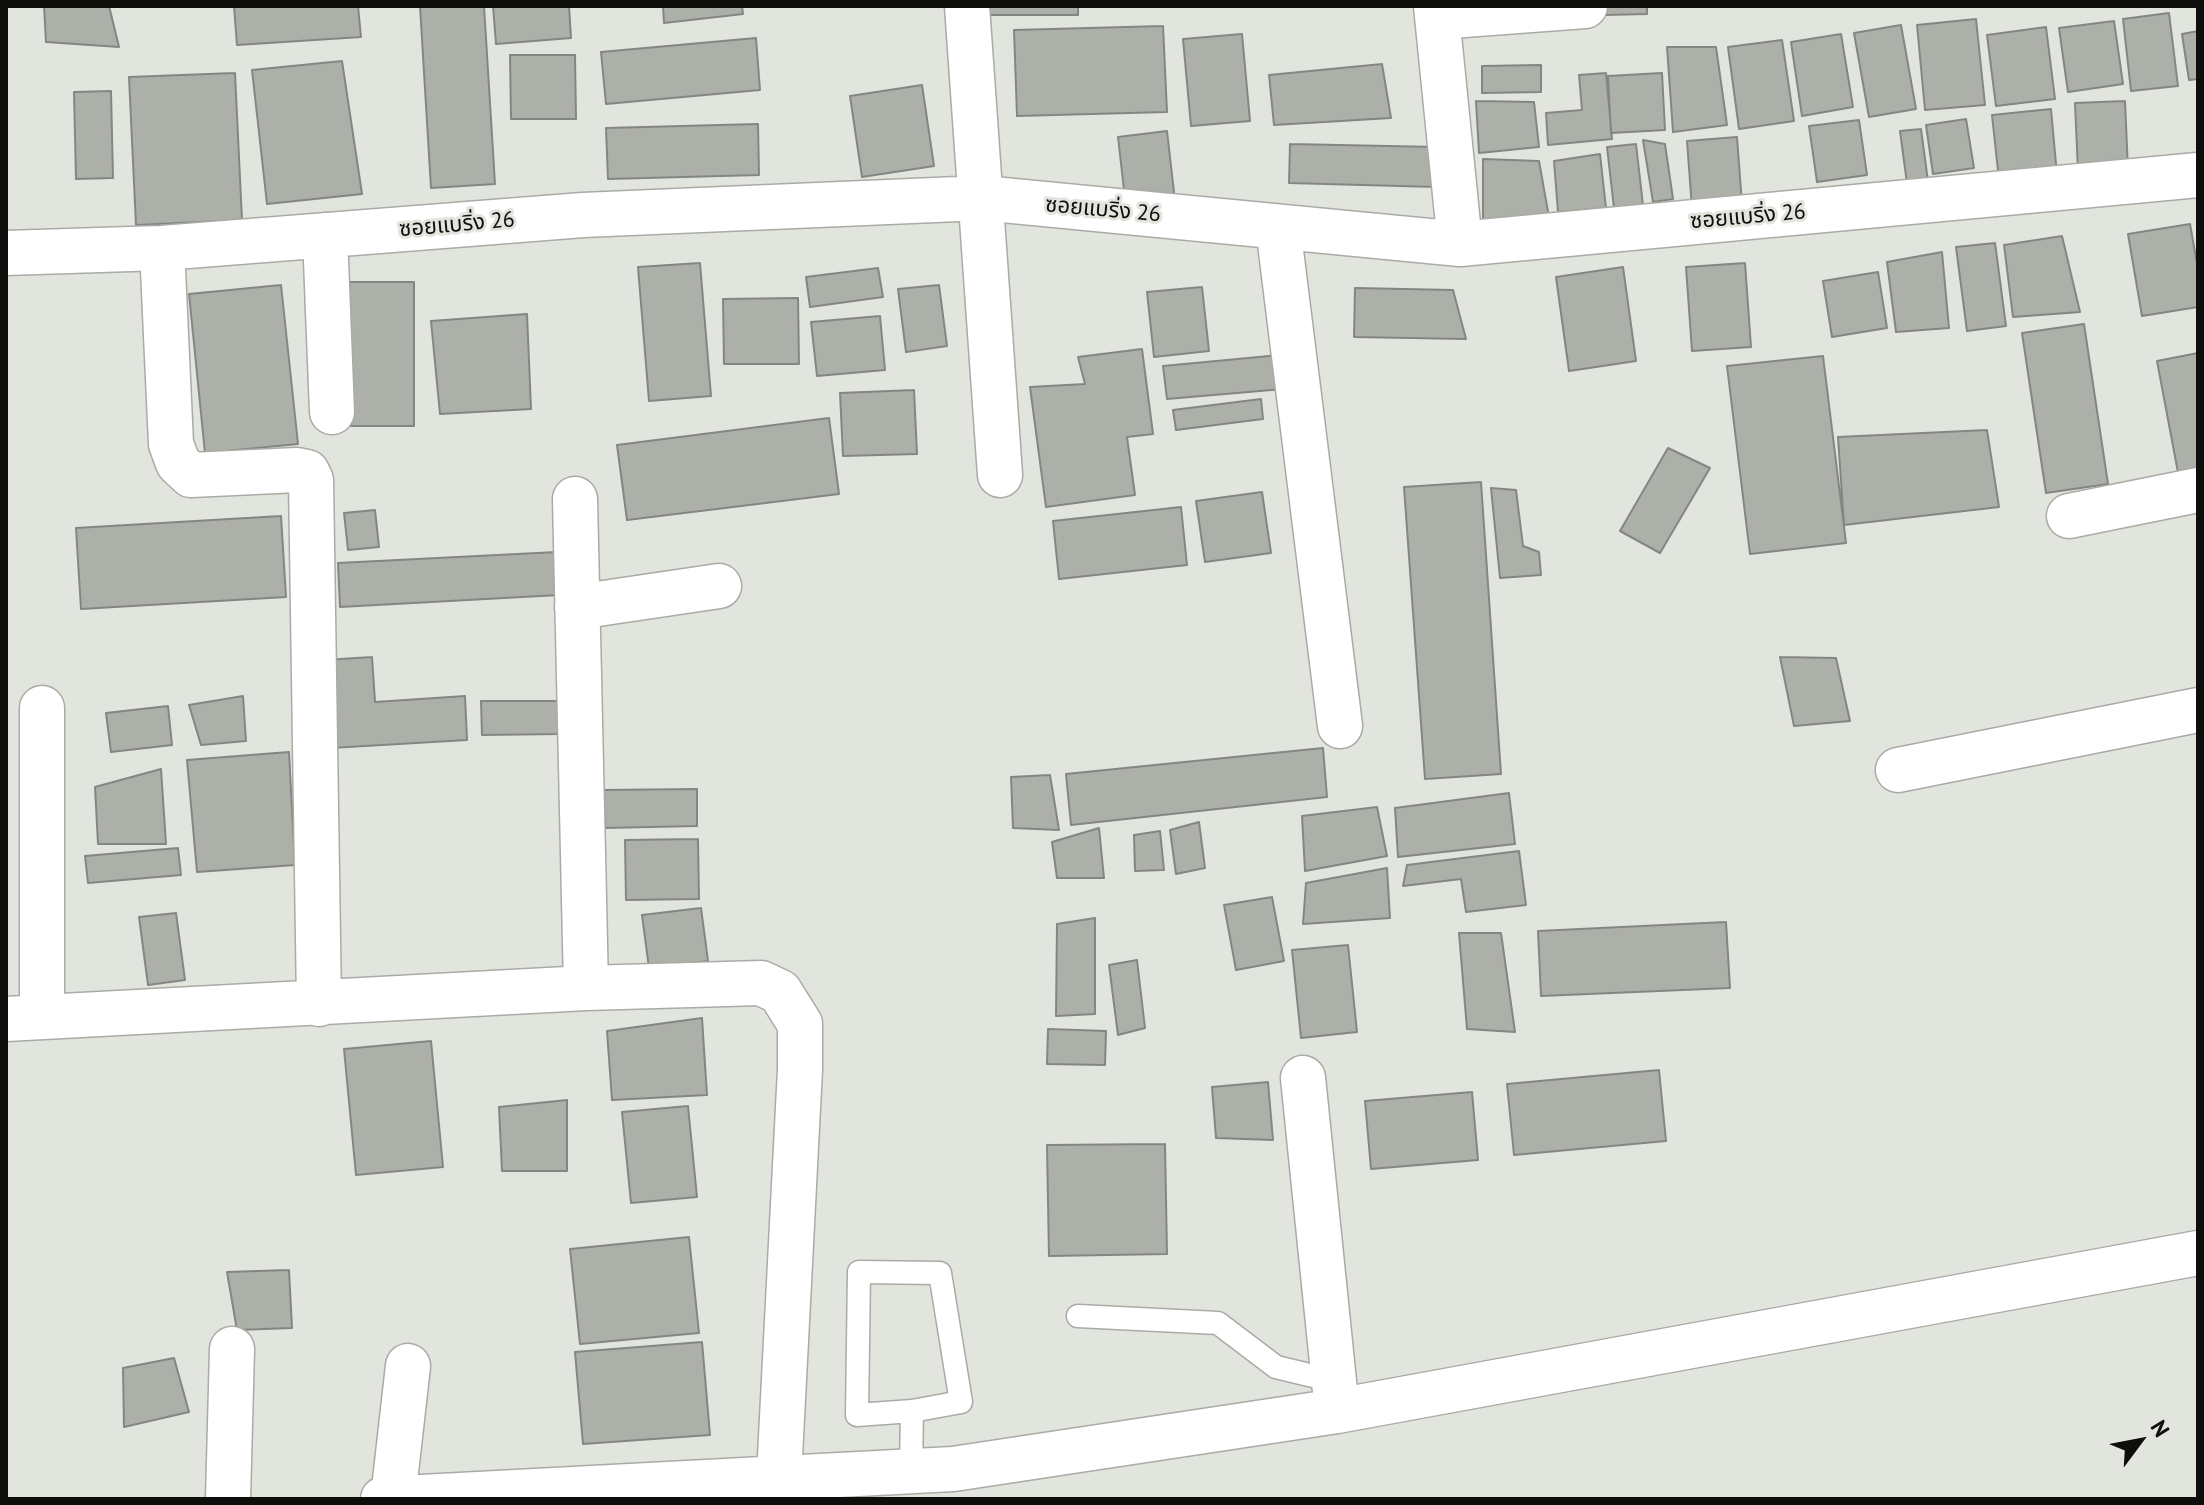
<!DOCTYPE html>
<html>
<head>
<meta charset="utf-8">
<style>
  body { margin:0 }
  #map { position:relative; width:2204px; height:1505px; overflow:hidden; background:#e2e5de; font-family:"PT Sans",sans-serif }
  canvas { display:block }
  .frame { position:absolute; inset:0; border:8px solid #0e0f0d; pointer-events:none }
  .north { position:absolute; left:2100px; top:1401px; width:80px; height:80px; -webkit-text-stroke:6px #e2e5de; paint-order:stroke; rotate:58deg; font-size:22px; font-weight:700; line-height:32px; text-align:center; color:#0e0f0d }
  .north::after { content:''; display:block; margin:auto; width:28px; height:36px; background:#0e0f0d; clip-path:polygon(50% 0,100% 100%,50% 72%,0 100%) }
</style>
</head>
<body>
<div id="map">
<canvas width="2204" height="1505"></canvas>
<div class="frame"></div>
<div class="north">N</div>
</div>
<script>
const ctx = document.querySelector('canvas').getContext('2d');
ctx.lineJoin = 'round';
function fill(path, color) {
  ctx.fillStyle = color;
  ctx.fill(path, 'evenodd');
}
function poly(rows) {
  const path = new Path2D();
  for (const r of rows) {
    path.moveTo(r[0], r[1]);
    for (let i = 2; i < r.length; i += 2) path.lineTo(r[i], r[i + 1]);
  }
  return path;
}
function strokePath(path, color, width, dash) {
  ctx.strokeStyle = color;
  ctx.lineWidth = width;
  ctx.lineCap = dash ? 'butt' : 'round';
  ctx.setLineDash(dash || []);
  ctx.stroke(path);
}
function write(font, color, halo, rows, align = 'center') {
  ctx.font = font + ' "PT Sans","Noto Sans Thai",sans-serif';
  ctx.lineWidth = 6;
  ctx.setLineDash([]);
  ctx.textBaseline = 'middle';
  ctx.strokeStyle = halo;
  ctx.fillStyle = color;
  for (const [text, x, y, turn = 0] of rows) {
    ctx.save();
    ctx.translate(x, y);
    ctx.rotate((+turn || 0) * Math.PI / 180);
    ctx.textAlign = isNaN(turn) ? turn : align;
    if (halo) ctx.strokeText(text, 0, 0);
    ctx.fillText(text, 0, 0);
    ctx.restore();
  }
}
const building = poly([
  [44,6,109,6,119,47,46,42,44,6],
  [234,6,358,6,361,37,237,45,234,6],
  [420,6,484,6,495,184,431,188,420,6],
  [493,6,569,6,571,38,496,44,493,6],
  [663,6,742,6,743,14,664,23,663,6],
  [987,6,1078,6,1078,15,987,15,987,6],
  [1604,6,1647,6,1647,14,1605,15,1604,6],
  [2169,13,2178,86,2131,91,2123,19,2169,13],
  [1976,19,1985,105,1925,110,1917,25,1976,19],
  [2114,21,2123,84,2068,92,2059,28,2114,21],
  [1901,25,1916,109,1869,117,1854,33,1901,25],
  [1163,26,1167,112,1017,116,1014,30,1163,26],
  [2046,27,2055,99,1996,106,1987,35,2046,27],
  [2198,31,2198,79,2189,80,2182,34,2198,31],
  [1242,34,1250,121,1191,126,1183,39,1242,34],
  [1841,34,1853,107,1802,116,1791,42,1841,34],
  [756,38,760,90,606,104,601,52,756,38],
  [1782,40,1794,121,1739,129,1728,47,1782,40],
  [1667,47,1716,47,1727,125,1673,132,1667,47],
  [510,55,575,55,576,119,511,119,510,55],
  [342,61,362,194,267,204,252,70,342,61],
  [1382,64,1391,118,1274,125,1269,75,1382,64],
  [1541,65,1541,92,1482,93,1482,66,1541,65],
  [235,73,242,220,136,225,129,77,235,73],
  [1606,73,1612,139,1548,145,1546,113,1582,110,1579,75,1606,73],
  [1662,73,1665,130,1611,133,1608,76,1662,73],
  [922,85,934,166,862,177,850,96,922,85],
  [111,91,113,178,76,179,74,92,111,91],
  [1476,101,1534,102,1539,147,1479,153,1476,101],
  [2125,101,2128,170,2078,172,2075,103,2125,101],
  [2051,109,2057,175,1999,180,1992,115,2051,109],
  [1966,119,1974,168,1933,174,1926,125,1966,119],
  [1859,120,1867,175,1817,182,1809,126,1859,120],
  [758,124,759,175,608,179,606,128,758,124],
  [1921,129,1929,189,1908,191,1900,131,1921,129],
  [1167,131,1175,201,1124,190,1118,137,1167,131],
  [1737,137,1742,204,1692,208,1687,141,1737,137],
  [1643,140,1665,144,1673,199,1653,202,1643,140],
  [1290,144,1437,147,1436,187,1289,183,1290,144],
  [1636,144,1643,205,1614,208,1607,147,1636,144],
  [1600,154,1606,208,1558,212,1554,161,1600,154],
  [1483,159,1539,161,1550,223,1483,230,1483,159],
  [2190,224,2198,269,2198,307,2142,316,2128,234,2190,224],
  [2062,236,2080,312,2013,317,2004,245,2062,236],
  [1995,243,2006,326,1967,331,1956,247,1995,243],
  [1942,252,1949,328,1896,332,1887,262,1942,252],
  [700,263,711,396,649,401,638,267,700,263],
  [1745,263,1751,347,1692,351,1686,267,1745,263],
  [1623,267,1636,361,1569,371,1556,277,1623,267],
  [878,268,883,297,810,307,806,277,878,268],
  [1878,272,1887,328,1832,337,1823,281,1878,272],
  [343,282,414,282,414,426,344,426,343,282],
  [281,285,298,444,205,453,189,294,281,285],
  [939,285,947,346,906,352,898,289,939,285],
  [1202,287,1209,351,1154,357,1147,292,1202,287],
  [1355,288,1453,290,1466,339,1354,337,1355,288],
  [798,298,799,364,724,364,723,299,798,298],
  [527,314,531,409,440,414,431,321,527,314],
  [880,316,885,370,817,376,811,322,880,316],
  [2084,324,2108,484,2046,493,2022,333,2084,324],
  [1142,349,1153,434,1127,437,1135,495,1046,507,1030,387,1085,384,1078,357,1142,349],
  [2198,353,2198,480,2180,483,2157,361,2198,353],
  [1280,355,1283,389,1167,399,1163,366,1280,355],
  [1823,356,1846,543,1750,554,1727,366,1823,356],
  [914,390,917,454,843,456,840,393,914,390],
  [1261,399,1263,419,1176,430,1173,410,1261,399],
  [829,418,839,494,627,520,617,445,829,418],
  [1987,430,1999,507,1844,525,1838,437,1987,430],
  [1668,448,1710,468,1660,553,1620,531,1668,448],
  [1481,482,1501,774,1425,779,1404,487,1481,482],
  [1491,488,1516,490,1523,546,1539,552,1541,575,1500,578,1491,488],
  [1262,492,1271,553,1205,562,1196,501,1262,492],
  [1181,507,1187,565,1059,579,1053,521,1181,507],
  [375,510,379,547,348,550,344,513,375,510],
  [281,516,286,597,81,609,76,528,281,516],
  [557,552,559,595,340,607,338,563,557,552],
  [372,657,375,702,465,696,467,740,331,748,325,660,372,657],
  [1780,657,1836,658,1850,721,1794,726,1780,657],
  [243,696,246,741,201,745,189,705,243,696],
  [481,701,560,701,560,734,482,735,481,701],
  [168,706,172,745,111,752,106,713,168,706],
  [1323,748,1327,797,1071,825,1066,774,1323,748],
  [289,752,295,865,197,872,187,760,289,752],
  [161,769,166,844,98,844,95,787,161,769],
  [1050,775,1059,830,1013,828,1011,777,1050,775],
  [697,789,697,826,605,828,603,790,697,789],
  [1509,793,1515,844,1398,857,1395,808,1509,793],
  [1377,807,1387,856,1305,871,1302,816,1377,807],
  [1199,822,1205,868,1176,874,1170,830,1199,822],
  [1099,828,1104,878,1057,878,1052,842,1099,828],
  [1160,831,1164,870,1135,871,1134,835,1160,831],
  [698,839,699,899,626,900,625,840,698,839],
  [178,848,181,875,88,883,85,856,178,848],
  [1519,851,1526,905,1466,912,1461,879,1403,886,1407,865,1519,851],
  [1387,868,1390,918,1303,924,1306,883,1387,868],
  [1272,897,1284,961,1236,970,1224,905,1272,897],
  [701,908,708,961,649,968,642,915,701,908],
  [176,913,185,980,148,985,139,917,176,913],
  [1095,918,1095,1014,1056,1016,1057,924,1095,918],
  [1726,922,1730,988,1541,996,1538,931,1726,922],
  [1459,933,1501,933,1515,1032,1467,1029,1459,933],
  [1348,945,1357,1032,1301,1038,1292,950,1348,945],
  [1137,960,1145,1028,1118,1035,1109,965,1137,960],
  [702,1018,707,1095,612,1100,607,1031,702,1018],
  [1048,1029,1106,1031,1105,1065,1047,1064,1048,1029],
  [431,1041,443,1167,356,1175,344,1049,431,1041],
  [1659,1070,1666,1141,1514,1155,1507,1084,1659,1070],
  [1268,1082,1273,1140,1216,1138,1212,1087,1268,1082],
  [1472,1092,1478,1160,1371,1169,1365,1101,1472,1092],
  [567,1100,567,1171,502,1171,499,1107,567,1100],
  [688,1106,697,1197,631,1203,622,1112,688,1106],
  [1165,1144,1167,1254,1049,1256,1047,1145,1165,1144],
  [689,1237,699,1333,580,1344,570,1249,689,1237],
  [289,1270,292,1328,237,1330,227,1272,289,1270],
  [702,1342,710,1435,583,1444,575,1352,702,1342],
  [174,1358,189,1412,124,1427,123,1368,174,1358]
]);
fill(building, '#adb0a9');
strokePath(building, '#848781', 2);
const service = poly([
  [1078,1316,1218,1323,1276,1367,1334,1381],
  [911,1469,912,1411,857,1415,859,1272,940,1273,961,1402,912,1411]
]);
const minor = poly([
  [967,6,1000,475],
  [1436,6,1460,244],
  [1437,17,1585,6],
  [1278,227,1340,726],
  [325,235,332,412],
  [162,248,171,444,178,463,191,475,297,470,307,472,311,480,319,1004],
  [6,253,162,248,583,215,982,198,1460,244,2198,175],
  [575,499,586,988],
  [2069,516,2198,490],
  [577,607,719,586],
  [42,708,42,1016],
  [1898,770,2198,710],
  [6,1019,586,988,761,983,780,992,800,1024,800,1069,779,1476],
  [1303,1078,1337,1411],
  [393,1498,408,1366],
  [228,1499,232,1349],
  [383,1499,953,1469,1337,1411,2198,1253]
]);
strokePath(service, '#a8aca5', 25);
strokePath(minor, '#a8aca5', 47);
strokePath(service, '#fff', 22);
strokePath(minor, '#fff', 44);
write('22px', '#0e0f0d', '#e2e5de', [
  ["ซอยแบริ่ง 26",1103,210,5],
  ["ซอยแบริ่ง 26",1748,217,-5],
  ["ซอยแบริ่ง 26",457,225,-5]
]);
</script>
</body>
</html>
